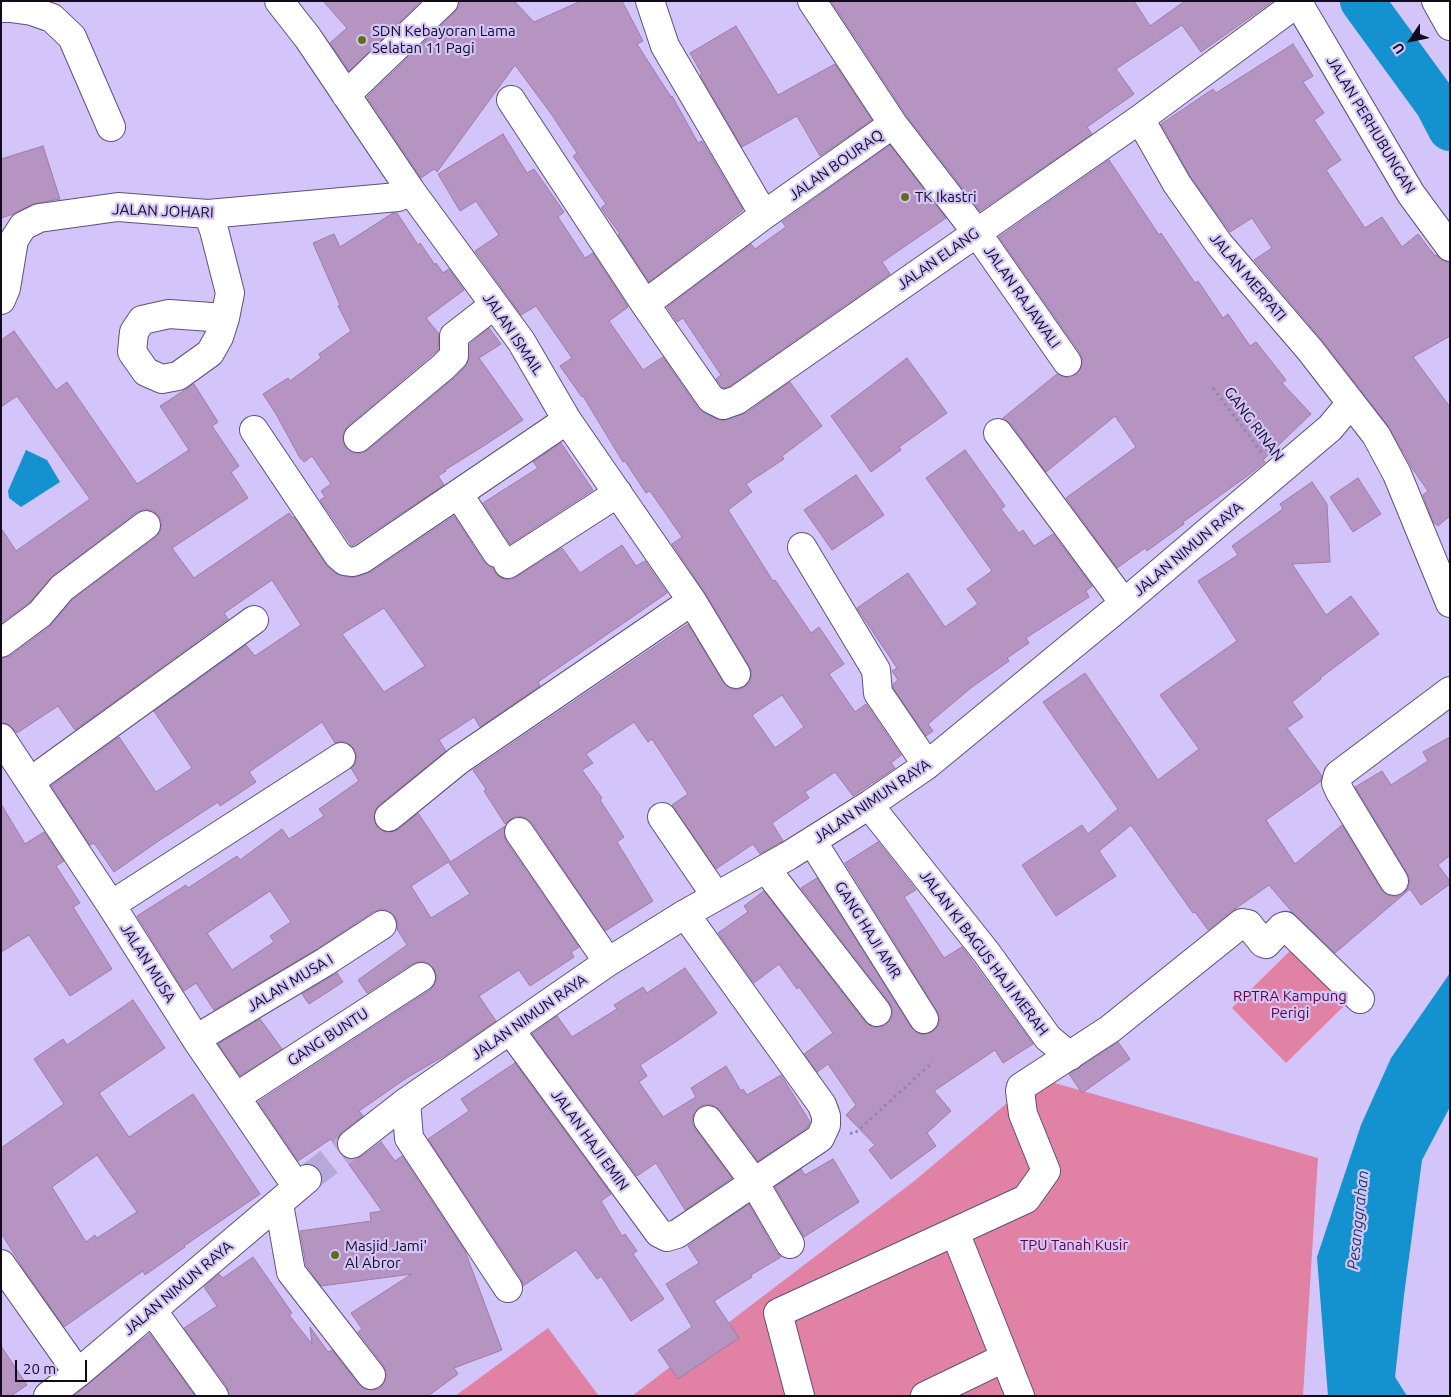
<!DOCTYPE html>
<html>
<head>
<meta charset="utf-8">
<style>
  body { margin:0 }
  #map { position:relative; width:1451px; height:1397px; overflow:hidden; background:#d3c4f9; font-family:Ubuntu,sans-serif }
  canvas { display:block }
  .frame { position:absolute; inset:0; border:2px solid #110b1d; pointer-events:none }
  .north { position:absolute; left:1386px; top:15px; width:50px; height:50px; -webkit-text-stroke:4px #d3c4f9; paint-order:stroke; rotate:236deg; font-size:14px; font-weight:700; line-height:20px; text-align:center; color:#110b1d }
  .north::after { content:''; display:block; margin:auto; width:18px; height:22px; background:#110b1d; clip-path:polygon(50% 0,100% 100%,50% 72%,0 100%) }
  .scale { position:absolute; left:15px; top:1360px; width:72px; height:22px; box-sizing:border-box; border:2px solid #110b1d; border-top:0; padding-left:6px; font-size:15px; line-height:18px; white-space:nowrap; color:#110b1d; -webkit-text-stroke:4px #d3c4f9; paint-order:stroke }
</style>
</head>
<body>
<div id="map">
<canvas width="1451" height="1397"></canvas>
<div class="frame"></div>
<div class="north">U</div>
<div class="scale">20 m</div>
</div>
<script>
const ctx = document.querySelector('canvas').getContext('2d');
ctx.lineJoin = 'round';
function fill(path, color) {
  ctx.fillStyle = color;
  ctx.fill(path, 'evenodd');
}
function poly(rows) {
  const path = new Path2D();
  for (const r of rows) {
    path.moveTo(r[0], r[1]);
    for (let i = 2; i < r.length; i += 2) path.lineTo(r[i], r[i + 1]);
  }
  return path;
}
function strokePath(path, color, width, dash) {
  ctx.strokeStyle = color;
  ctx.lineWidth = width;
  ctx.lineCap = dash ? 'butt' : 'round';
  ctx.setLineDash(dash || []);
  ctx.stroke(path);
}
function write(font, color, halo, rows, align = 'center') {
  ctx.font = font + ' Ubuntu,sans-serif';
  ctx.lineWidth = 4.5;
  ctx.setLineDash([]);
  ctx.textBaseline = 'middle';
  ctx.strokeStyle = halo;
  ctx.fillStyle = color;
  for (const [text, x, y, turn = 0] of rows) {
    ctx.save();
    ctx.translate(x, y);
    ctx.rotate((+turn || 0) * Math.PI / 180);
    ctx.textAlign = isNaN(turn) ? turn : align;
    if (halo) ctx.strokeText(text, 0, 0);
    ctx.fillText(text, 0, 0);
    ctx.restore();
  }
}
fill(poly([
  [1294,947,1348,1002,1286,1063,1232,1008],
  [1037,1078,1318,1158,1303,1396,632,1396,913,1182],
  [548,1328,599,1396,455,1396]
]), '#e182a4');
fill(poly([
  [26,450,47,460,60,482,21,507,9,498,8,491],
  [1450,973,1450,1107,1422,1160,1404,1295,1395,1377,1407,1396,1328,1396,1317,1257,1361,1125,1391,1058]
]), '#1392cf');
strokePath(poly([
  [1362,1,1437,104,1450,129]
]), '#1392cf', 44);
const building = poly([
  [323,1,421,1,349,71,330,43,347,28,323,1],
  [459,1,514,1,534,22,581,1,622,1,643,41,637,44,671,97,672,96,698,143,702,141,743,210,649,282,618,235,620,234,601,208,606,204,573,156,577,153,552,115,515,65,437,172,434,169,421,178,367,97,455,12,459,6,459,1],
  [831,1,1134,1,1150,26,1185,1,1273,1,1201,52,1182,25,1116,69,1134,94,1087,127,1092,134,980,211,906,115,831,1],
  [736,26,778,95,835,64,872,120,820,156,797,116,742,147,700,75,702,74,690,53,736,26],
  [1293,44,1313,76,1303,82,1324,113,1314,120,1341,160,1326,170,1365,228,1382,217,1402,247,1418,234,1435,256,1436,255,1450,264,1450,336,1413,357,1450,407,1450,516,1438,526,1433,522,1423,495,1428,491,1412,468,1388,426,1322,340,1254,260,1272,248,1252,218,1230,232,1190,176,1161,124,1213,89,1216,93,1293,44],
  [503,134,527,173,534,169,564,212,558,217,585,258,593,253,628,307,609,321,643,370,663,357,698,408,704,413,722,421,746,413,790,382,822,426,782,456,784,459,746,484,752,492,728,510,773,581,775,580,811,633,819,627,844,664,829,674,855,712,866,704,901,755,891,763,895,768,853,796,835,772,805,792,809,798,772,823,783,841,760,854,753,844,716,869,672,805,688,794,652,739,648,742,634,722,586,754,593,763,582,770,602,798,600,800,624,837,617,842,653,901,605,931,532,823,526,818,518,816,511,819,505,824,484,791,486,789,473,770,688,624,723,682,728,687,737,690,744,687,750,681,752,673,749,666,705,593,672,544,682,537,650,491,646,493,625,461,623,462,583,396,582,397,560,366,572,358,536,306,521,315,475,251,499,235,476,201,460,211,438,174,503,134],
  [782,695,804,727,775,748,752,715,782,695],
  [890,145,946,218,882,262,890,274,730,386,724,388,722,387,716,379,721,375,683,318,677,322,667,307,751,244,755,249,786,227,782,222,890,145],
  [43,146,60,199,32,204,13,214,1,218,1,159,43,146],
  [1109,160,1159,235,1161,233,1195,283,1198,281,1223,318,1228,314,1250,346,1256,342,1286,380,1282,383,1311,414,1263,460,1265,462,1250,474,1183,522,1184,524,1147,551,1145,548,1117,568,1066,498,1136,447,1115,416,1046,472,1011,424,1003,418,1057,374,1068,378,1076,374,1081,368,1083,361,1080,353,999,237,1109,160],
  [393,213,397,213,418,245,420,243,435,265,436,263,443,273,449,269,464,290,426,318,439,334,438,350,348,426,343,433,343,440,346,448,353,453,361,453,368,450,453,379,465,367,470,356,470,344,489,328,501,344,479,358,523,420,485,445,445,470,446,471,438,476,444,485,352,546,320,500,325,497,321,491,331,484,312,456,304,462,300,458,276,414,263,394,288,378,290,381,321,358,319,354,351,331,338,306,340,305,313,243,334,234,340,247,393,213],
  [14,331,56,390,67,382,137,484,189,450,160,406,194,384,218,422,212,426,239,466,231,472,248,498,172,548,194,578,289,513,293,518,294,517,328,567,335,573,351,578,371,572,454,516,484,562,493,568,495,573,501,578,509,580,516,577,562,548,580,573,622,545,636,566,645,561,667,593,538,682,540,686,480,727,474,717,439,740,446,751,379,805,375,811,374,819,377,826,383,831,391,832,399,829,418,813,450,861,411,886,431,918,470,894,449,863,505,826,504,834,506,841,579,947,571,952,574,957,530,986,519,970,479,996,496,1021,446,1055,408,1077,359,1111,363,1116,342,1132,337,1139,337,1148,331,1139,298,1161,258,1102,430,990,435,984,437,977,434,969,428,963,421,961,412,964,367,993,358,980,407,945,397,929,398,924,395,916,389,911,382,909,373,912,317,949,214,1010,196,983,184,991,137,916,186,885,188,888,237,856,240,860,282,829,289,839,324,816,319,809,359,781,351,768,355,764,357,757,354,749,348,743,341,741,335,743,322,722,249,772,256,782,220,806,218,802,157,842,114,872,94,843,90,845,51,786,119,737,156,792,192,768,154,711,246,645,255,656,301,625,272,580,224,613,228,619,75,730,58,706,17,733,8,724,1,723,1,658,10,656,49,627,73,599,155,538,160,532,162,524,159,516,153,511,145,509,137,512,53,576,29,603,1,623,1,528,16,551,90,499,17,396,1,407,1,340,14,331],
  [384,608,425,666,384,692,342,634,384,608],
  [270,891,291,922,270,936,274,942,232,970,207,933,270,891],
  [907,358,947,413,899,447,901,450,871,472,831,416,907,358],
  [561,443,593,490,510,544,483,503,538,468,533,462,561,443],
  [965,450,1005,506,1001,509,1019,533,1023,530,1034,546,1053,534,1092,586,1086,591,1089,597,1026,638,1029,643,1007,658,1009,661,972,687,928,724,933,731,926,736,893,688,893,684,898,680,892,671,897,668,857,608,908,573,945,627,978,604,967,589,992,571,926,478,965,450],
  [856,475,884,515,832,550,804,510,856,475],
  [1358,478,1381,514,1353,532,1330,497,1358,478],
  [1312,482,1327,504,1330,562,1292,564,1326,615,1351,596,1379,634,1320,678,1321,679,1292,702,1303,717,1287,728,1322,776,1321,781,1266,820,1295,864,1342,825,1381,889,1387,895,1395,897,1402,895,1408,888,1410,880,1407,873,1355,787,1382,771,1391,785,1428,761,1423,752,1450,737,1450,855,1438,865,1450,881,1450,884,1421,905,1410,889,1335,953,1292,912,1269,885,1232,911,1208,930,1195,912,1193,913,1131,825,1099,851,1116,876,1056,916,1022,865,1082,825,1088,834,1118,809,1043,702,1085,673,1158,780,1199,749,1160,695,1237,641,1198,581,1238,555,1232,546,1283,509,1280,504,1312,482],
  [1,804,25,844,44,832,64,861,56,866,80,903,73,907,112,969,70,996,29,935,1,952,1,804],
  [878,842,916,890,904,897,944,958,962,947,1033,1044,1003,1063,995,1050,934,1091,951,1111,927,1133,936,1146,891,1179,869,1150,875,1145,846,1115,856,1105,828,1064,817,1072,804,1054,833,1033,799,987,797,989,779,964,754,983,718,933,748,912,744,906,764,891,865,1022,872,1027,879,1027,886,1025,892,1017,892,1009,889,1002,801,888,817,878,911,1027,917,1033,925,1035,932,1032,938,1026,940,1018,937,1011,845,863,878,842],
  [685,968,717,1013,677,1041,640,1065,647,1076,639,1082,663,1117,696,1097,691,1088,726,1066,741,1091,743,1089,747,1095,781,1075,810,1122,808,1127,758,1161,720,1110,714,1106,707,1104,699,1107,694,1114,692,1121,695,1129,732,1178,685,1210,656,1163,637,1176,532,1034,557,1016,572,1037,617,1009,614,1005,643,987,647,993,685,968],
  [337,973,343,982,309,1004,302,994,337,973],
  [133,1000,165,1048,99,1093,129,1137,193,1094,260,1194,184,1246,185,1247,145,1275,143,1271,64,1327,23,1268,1,1233,1,1148,64,1104,34,1059,63,1039,67,1045,133,1000],
  [97,1155,137,1212,97,1238,95,1235,86,1242,52,1187,97,1155],
  [260,1019,282,1049,240,1076,218,1044,260,1019],
  [1118,1042,1130,1059,1082,1093,1069,1074,1118,1042],
  [515,1063,611,1194,601,1201,622,1236,625,1234,637,1251,633,1254,664,1299,631,1321,601,1276,597,1279,576,1250,523,1286,521,1279,428,1139,469,1111,461,1099,515,1063],
  [381,1142,395,1161,402,1156,465,1251,502,1350,454,1368,458,1374,428,1396,229,1396,227,1387,184,1328,217,1306,204,1287,219,1274,223,1278,253,1257,292,1313,289,1315,312,1344,310,1327,328,1352,332,1350,359,1385,365,1389,374,1390,380,1388,385,1381,386,1373,384,1366,358,1332,362,1329,351,1313,412,1274,321,1286,306,1265,300,1231,371,1221,370,1213,382,1211,343,1156,347,1159,355,1159,362,1156,381,1142],
  [833,1159,859,1202,804,1237,775,1187,801,1169,805,1175,833,1159],
  [749,1204,776,1252,781,1257,751,1275,752,1277,714,1301,739,1338,678,1379,658,1350,692,1327,666,1284,699,1263,688,1246,749,1204],
  [150,1334,195,1396,74,1396,135,1345,150,1334],
  [1,1346,27,1385,11,1396,1,1396,1,1346]
]);
fill(building, '#b694c1');
strokePath(building, '#9d7ca7', 1);
strokePath(poly([
  [307,1179,352,1144]
]), '#b6a8d8', 28, [28, 14]);
const minor = poly([
  [279,1,308,38,411,191,521,341,567,420,692,601,736,674],
  [650,1,665,46,764,215],
  [812,1,893,124,977,233,1067,362],
  [1297,1,1411,194,1450,247],
  [1436,1,1450,26],
  [1,8,10,8,32,11,52,18,72,37,111,127],
  [346,95,444,1],
  [511,100,645,304,711,399,723,405,737,400,1140,119,1297,3],
  [1140,119,1177,184,1219,244,1310,350,1376,435,1397,474,1450,603],
  [208,214,214,230,230,293,225,318,219,337,210,353,178,376,162,379,146,372,132,352,134,332,142,320,169,314,225,318],
  [1,300,6,288,14,240,23,226,39,218,118,207,208,214,398,197,411,191],
  [645,304,764,215,893,124],
  [254,430,338,555,345,561,353,562,362,559,567,420],
  [998,433,1124,603],
  [358,438,443,367,454,356,454,336,494,305],
  [459,495,497,553],
  [802,547,876,670,878,693,927,765],
  [508,564,618,493],
  [1,643,40,614,62,588,146,525],
  [1,738,111,905,196,1039,297,1187],
  [31,781,254,620],
  [869,805,986,952,1048,1038,1070,1056],
  [389,817,459,760,692,601],
  [662,817,716,896],
  [519,832,608,962],
  [812,841,924,1019],
  [766,869,877,1012],
  [1394,881,1340,792,1336,783,1338,775,1450,691],
  [111,905,341,757],
  [510,1030,659,1233,667,1237,677,1234,820,1138,826,1125,826,1116,822,1105,685,914],
  [196,1039,325,962,382,925],
  [236,1097,421,977],
  [406,1102,409,1138,508,1288],
  [708,1120,754,1182,790,1244],
  [352,1144,406,1102,608,962,685,914,788,856,869,805,927,765,1124,603,1277,473,1330,428,1351,403],
  [279,1204,291,1272,371,1375],
  [955,1232,1020,1396],
  [1,1264,78,1373],
  [152,1310,214,1396],
  [48,1396,78,1373,307,1179],
  [800,1396,778,1313,1026,1199,1046,1171,1023,1114,1020,1091,1021,1087,1110,1029,1242,923,1248,924,1263,943,1266,944,1282,927,1285,926,1360,999],
  [925,1396,1004,1358]
]);
strokePath(minor, '#5e507d', 30);
strokePath(poly([
  [1213,388,1262,453],
  [850,1133,854,1134,933,1062]
]), '#9185ae', 3, [2.5, 4]);
strokePath(minor, '#fff', 28);
for (const [x, y, r, color] of [
  [362,40,5,"#616d17"],
  [905,197,5,"#616d17"],
  [335,1255,5,"#616d17"]
]) {
  const dot = new Path2D();
  dot.arc(x, y, r, 0, 2 * Math.PI);
  ctx.fillStyle = color;
  ctx.fill(dot);
  strokePath(dot, '#d3c4f9', 2);
}
write('15px', '#110b1d', '#d3c4f9', [
  ["SDN Kebayoran Lama",372,31],
  ["Selatan 11 Pagi",372,48],
  ["TK Ikastri",915,197],
  ["Masjid Jami'",345,1246],
  ["Al Abror",345,1263]
], 'left');
write('15px', '#110b1d', '#d3c4f9', [
  ["JALAN PERHUBUNGAN",1371,125,59],
  ["JALAN BOURAQ",836,165,-35],
  ["JALAN JOHARI",163,211,2],
  ["JALAN ELANG",938,259,-35],
  ["JALAN MERPATI",1248,277,50],
  ["JALAN RAJAWALI",1022,297,55],
  ["JALAN ISMAIL",513,334,56],
  ["GANG RINAN",1254,424,53],
  ["JALAN NIMUN RAYA",1188,549,-40],
  ["JALAN NIMUN RAYA",872,801,-34],
  ["GANG HAJI AMR",868,930,58],
  ["JALAN KI BAGUS HAJI MERAH",984,953,53],
  ["JALAN MUSA",148,963,58],
  ["JALAN MUSA I",290,983,-31],
  ["JALAN NIMUN RAYA",529,1017,-35],
  ["GANG BUNTU",328,1037,-33],
  ["JALAN HAJI EMIN",590,1140,54],
  ["JALAN NIMUN RAYA",178,1288,-40]
]);
write('15px', '#640235', '#d3c4f9', [
  ["RPTRA Kampung",1290,996],
  ["Perigi",1290,1013],
  ["TPU Tanah Kusir",1074,1245]
]);
write('italic 16px', '#113f59', '#d3c4f9', [
  ["Pesanggrahan",1358,1220,-84]
]);
</script>
</body>
</html>
